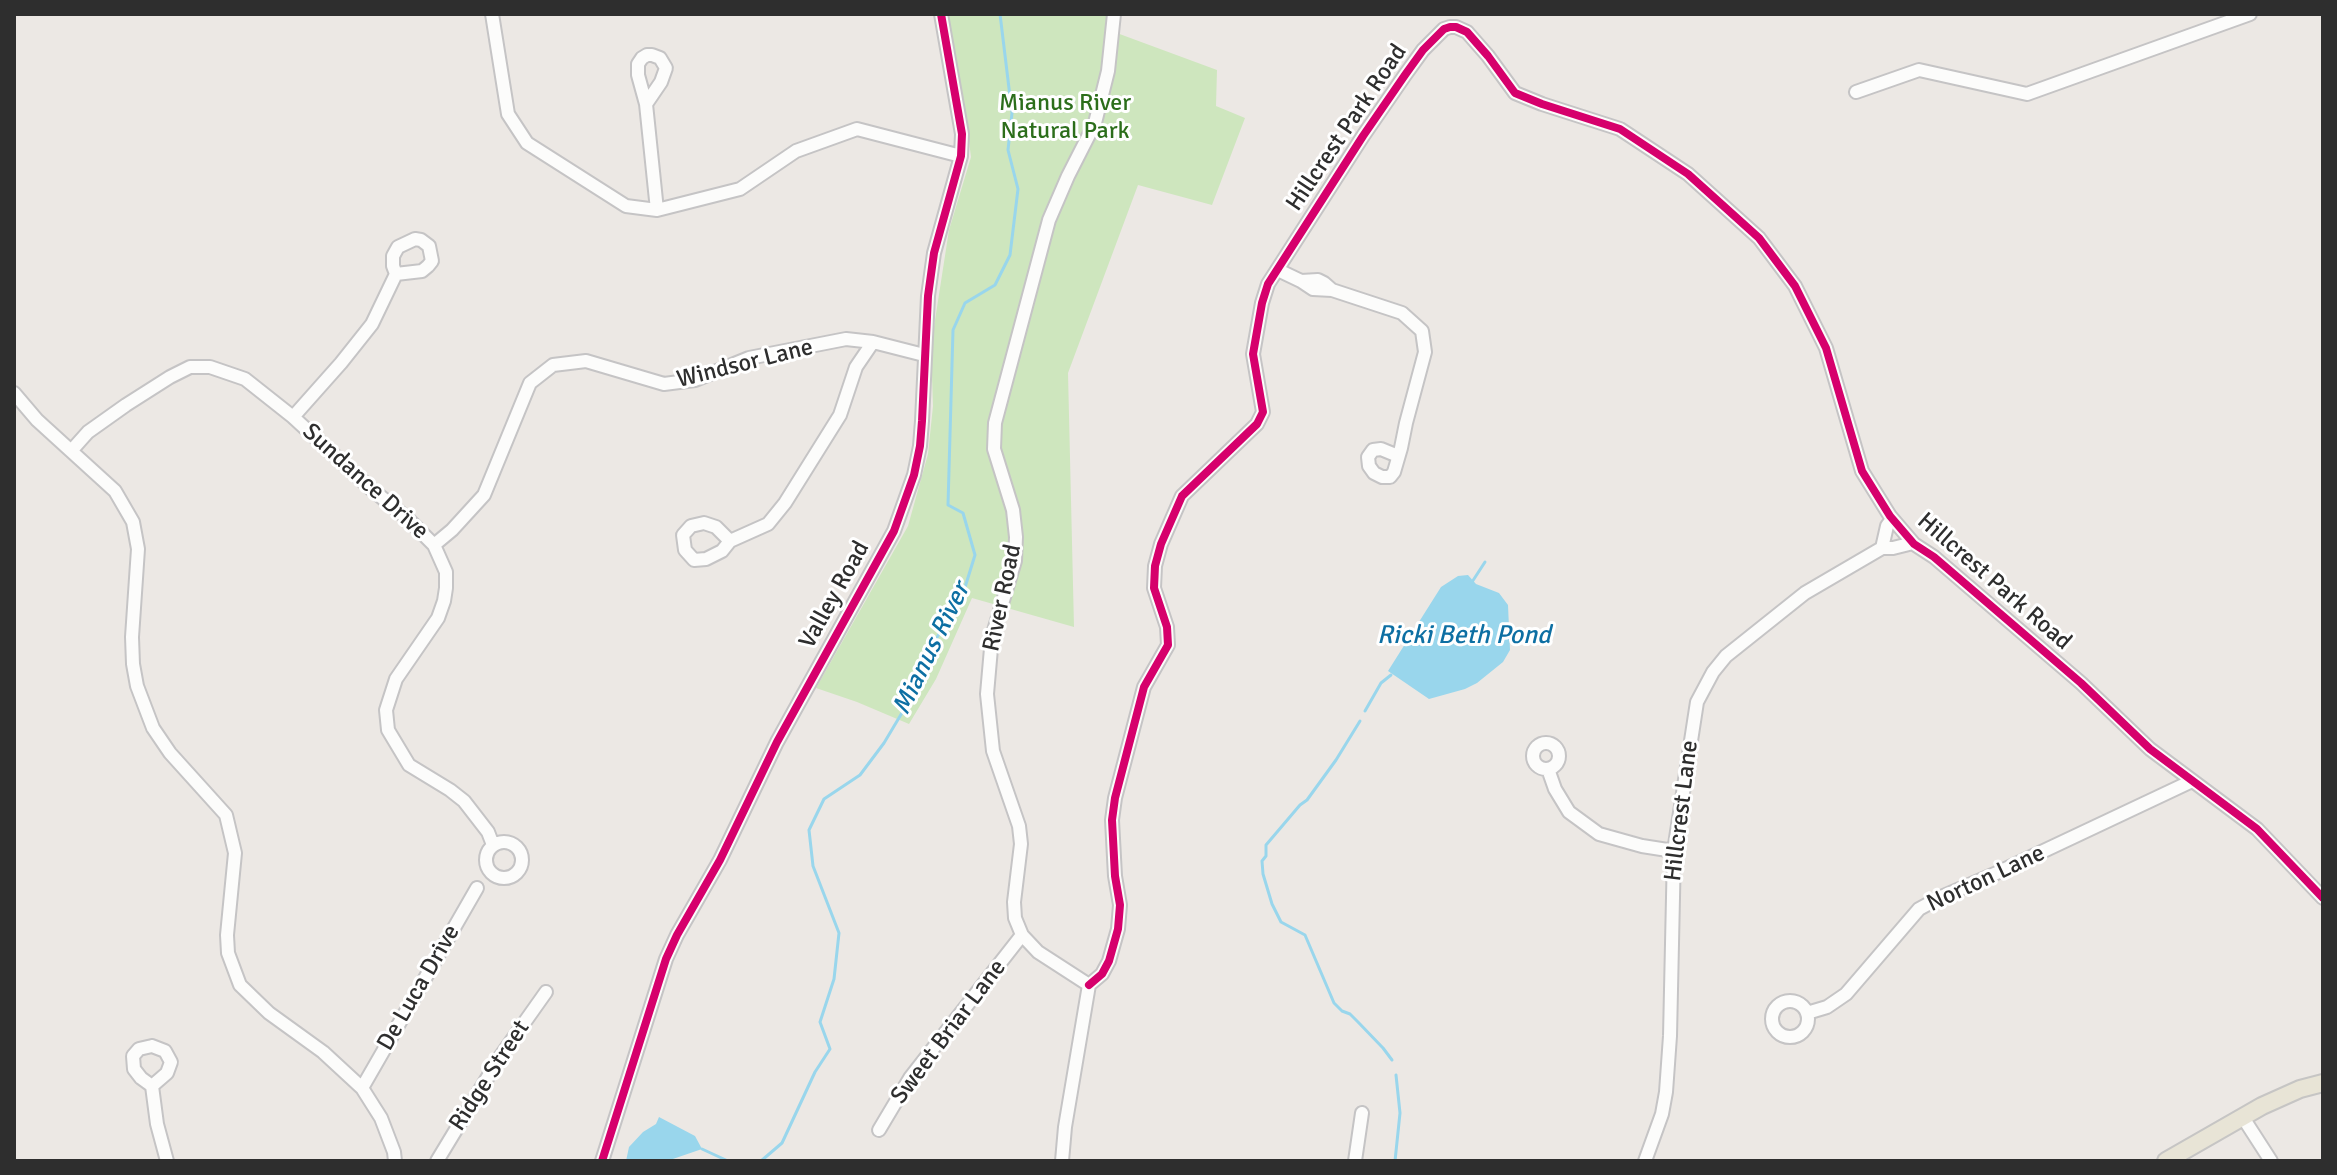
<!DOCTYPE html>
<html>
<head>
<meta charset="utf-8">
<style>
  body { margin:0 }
  #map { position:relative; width:2337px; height:1175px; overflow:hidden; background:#ece8e4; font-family:Signika,sans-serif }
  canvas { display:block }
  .frame { position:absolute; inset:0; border:16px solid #2e2e2e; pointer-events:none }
</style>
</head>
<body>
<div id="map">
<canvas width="2337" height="1175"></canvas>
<div class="frame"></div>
</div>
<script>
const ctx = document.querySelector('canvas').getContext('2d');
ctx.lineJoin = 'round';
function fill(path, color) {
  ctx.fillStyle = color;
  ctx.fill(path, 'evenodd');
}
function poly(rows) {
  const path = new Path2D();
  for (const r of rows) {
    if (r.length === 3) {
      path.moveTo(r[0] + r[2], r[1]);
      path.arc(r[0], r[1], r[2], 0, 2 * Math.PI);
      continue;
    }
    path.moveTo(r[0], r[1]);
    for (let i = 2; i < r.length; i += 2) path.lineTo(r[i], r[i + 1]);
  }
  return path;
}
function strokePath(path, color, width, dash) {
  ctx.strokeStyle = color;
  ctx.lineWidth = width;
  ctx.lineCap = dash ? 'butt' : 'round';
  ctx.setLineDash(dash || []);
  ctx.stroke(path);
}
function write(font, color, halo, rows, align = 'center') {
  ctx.font = font + ' Signika,sans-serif';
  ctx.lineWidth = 6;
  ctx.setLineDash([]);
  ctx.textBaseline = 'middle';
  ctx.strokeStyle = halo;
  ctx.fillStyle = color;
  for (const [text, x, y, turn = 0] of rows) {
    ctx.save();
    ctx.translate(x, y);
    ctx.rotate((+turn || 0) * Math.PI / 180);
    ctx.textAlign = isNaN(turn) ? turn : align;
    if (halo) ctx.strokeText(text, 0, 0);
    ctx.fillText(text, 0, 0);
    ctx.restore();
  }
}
fill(poly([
  [947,14,1106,14,1106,29,1217,70,1216,106,1245,118,1212,205,1138,185,1068,373,1074,627,972,598,936,679,909,724,857,702,816,688,908,526,928,454,933,406,931,346,949,230,971,157,964,103]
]), '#cee6be');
fill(poly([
  [1468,575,1476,584,1499,593,1508,605,1510,650,1503,662,1477,683,1465,689,1429,699,1388,671,1441,587,1458,576],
  [659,1117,695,1136,702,1149,667,1161,626,1161,629,1147,643,1132,656,1124]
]), '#99d6ec');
strokePath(poly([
  [1472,582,1485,562],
  [1365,711,1381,683,1391,675],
  [1360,721,1336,760,1307,800,1300,805,1266,845,1266,856,1262,861,1263,874,1272,904,1281,922,1305,935,1334,1003,1342,1011,1350,1014,1358,1022,1383,1048,1392,1060],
  [702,1149,728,1161],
  [761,1161,782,1143,815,1072,830,1049,820,1022,834,979,839,933,813,866,809,830,824,799,860,775,884,743,912,696,936,639,962,597,975,555,963,513,948,505,953,330,965,303,995,285,1010,255,1018,189,1008,150,1012,113,1000,14],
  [1395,1161,1400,1113,1396,1075]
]), '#99d6ec', 3);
const minor = poly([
  [492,14,508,114,527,143,626,206,657,210,740,189,796,151,857,129,961,156],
  [1856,92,1919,70,2027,94,2250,14],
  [646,104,661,82,666,68,660,58,652,55,647,55,642,58,638,64,638,75,646,104,657,210],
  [1278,270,1301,281,1313,289,1332,290,1402,313,1422,331,1425,352,1406,423,1401,448,1394,472,1390,477,1382,477,1374,473,1369,466,1368,457,1373,450,1381,449,1398,456],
  [1301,281,1318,280,1324,283,1332,290],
  [14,393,37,420,115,491,133,522,138,549,132,637,133,664,137,686,153,728,170,753,226,815,235,853,227,935,228,953,240,985,269,1013,323,1052,362,1088,381,1118,394,1152,395,1161],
  [293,417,341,363,372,324,396,274,393,266,393,256,398,247,415,239,421,240,429,246,432,261,428,266,422,271,396,274],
  [71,451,88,432,126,405,170,377,190,367,210,367,245,379,293,417,369,487,408,519,434,545,446,572,446,588,444,601,438,618,396,679,386,710,388,730,409,765,450,790,464,801,488,832,493,845],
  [730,541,716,527,704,523,691,526,683,535,685,550,694,560,706,559,722,551,730,541,768,524,785,503,840,415,856,367,873,342,924,355],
  [434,545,452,530,484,495,530,383,553,365,586,361,664,384,695,380,749,358,846,339,873,342],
  [1882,548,1887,526,1892,519],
  [1546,756,13],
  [1548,769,1555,789,1569,812,1599,834,1642,846,1674,851],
  [504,860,18],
  [1089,985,1102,974,1109,961,1118,929,1120,905,1115,876,1112,820,1115,798,1144,687,1168,645,1167,627,1154,588,1155,566,1161,544,1182,496,1257,424,1263,412,1253,354,1262,303,1268,284,1363,136,1405,75,1423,50,1444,29,1450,27,1456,27,1467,32,1488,56,1515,93,1542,104,1620,129,1688,174,1759,238,1795,286,1826,348,1862,471,1890,516,1914,544,1934,557,2081,683,2150,749,2257,829,2323,898],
  [1089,985,1038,952,1022,935,1015,918,1014,902,1021,844,1019,826,993,751,987,694,992,637,1015,561,1016,537,1013,510,994,449,995,423,1049,220,1068,176,1095,123,1108,71,1114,14],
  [1790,1019,18],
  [1807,1013,1827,1007,1846,994,1919,909,1941,897,1999,872,2192,781],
  [152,1046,165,1051,171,1062,167,1073,152,1086,141,1078,134,1069,133,1056,139,1049,152,1046],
  [152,1086,157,1124,167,1161],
  [362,1088,477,888],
  [2242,1116,2271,1161],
  [879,1130,910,1078,1022,935],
  [437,1161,500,1057,546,992],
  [602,1161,666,959,677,935,720,860,777,742,894,531,914,475,920,446,922,421,928,296,934,253,961,156,962,134,941,14],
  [1062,1161,1065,1127,1089,985],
  [1355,1161,1362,1113],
  [1645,1161,1662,1114,1666,1092,1670,1036,1674,851,1697,702,1713,672,1726,656,1805,593,1882,548,1893,548,1913,543]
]);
const major = poly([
  [2166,1161,2262,1106,2300,1089,2323,1083]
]);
strokePath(minor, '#c5c4c5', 16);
strokePath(major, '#c6c5c4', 20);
strokePath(minor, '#fcfcfb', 12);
strokePath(major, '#e8e4d6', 16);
strokePath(poly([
  [1089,985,1102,974,1109,961,1118,929,1120,905,1115,876,1112,820,1115,798,1144,687,1168,645,1167,627,1154,588,1155,566,1161,544,1182,496,1257,424,1263,412,1253,354,1262,303,1268,284,1363,136,1405,75,1423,50,1444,29,1450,27,1456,27,1467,32,1488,56,1515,93,1542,104,1620,129,1688,174,1759,238,1795,286,1826,348,1862,471,1890,516,1914,544,1934,557,2081,683,2150,749,2257,829,2323,898],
  [602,1161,666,959,677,935,720,860,777,742,894,531,914,475,920,446,922,421,928,296,934,253,961,156,962,134,941,14]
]), '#d6006c', 8);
write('24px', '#2c6e1b', '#fff', [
  ["Mianus River",1065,104],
  ["Natural Park",1065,132]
]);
write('24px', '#2e2e2e', '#fff', [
  ["Hillcrest Park Road",1347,128,-56],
  ["Windsor Lane",745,364,-14],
  ["Sundance Drive",365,482,42],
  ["Hillcrest Park Road",1994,582,41],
  ["Valley Road",835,595,-61],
  ["River Road",1003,598,-78],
  ["Hillcrest Lane",1682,811,-83],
  ["Norton Lane",1986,879,-25],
  ["De Luca Drive",419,988,-60],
  ["Sweet Briar Lane",949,1032,-53],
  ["Ridge Street",490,1076,-57]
]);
write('italic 26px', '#0d6fa3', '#fff', [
  ["Ricki Beth Pond",1464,636],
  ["Mianus River",932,649,-64]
]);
</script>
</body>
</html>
